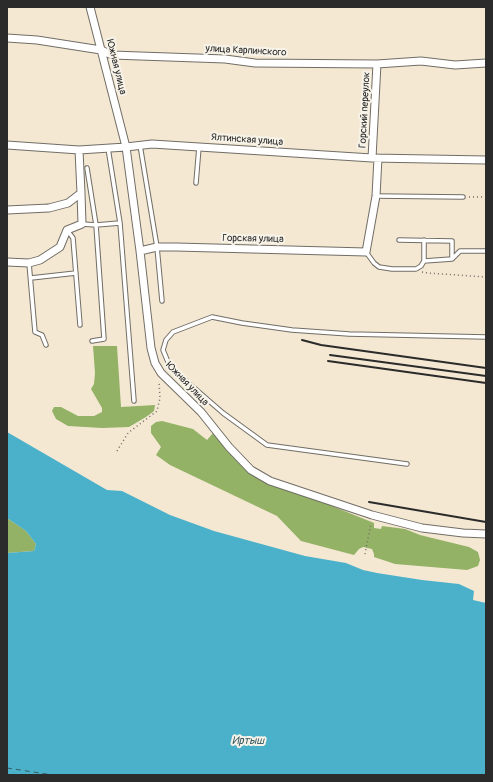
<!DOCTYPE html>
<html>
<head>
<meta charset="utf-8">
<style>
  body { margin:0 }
  #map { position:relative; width:493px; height:782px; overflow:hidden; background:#f4e8d3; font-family:Pangolin,sans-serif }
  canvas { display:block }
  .frame { position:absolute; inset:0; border:8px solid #2b2b2b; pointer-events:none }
</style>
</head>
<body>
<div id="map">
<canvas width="493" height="782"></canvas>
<div class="frame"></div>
</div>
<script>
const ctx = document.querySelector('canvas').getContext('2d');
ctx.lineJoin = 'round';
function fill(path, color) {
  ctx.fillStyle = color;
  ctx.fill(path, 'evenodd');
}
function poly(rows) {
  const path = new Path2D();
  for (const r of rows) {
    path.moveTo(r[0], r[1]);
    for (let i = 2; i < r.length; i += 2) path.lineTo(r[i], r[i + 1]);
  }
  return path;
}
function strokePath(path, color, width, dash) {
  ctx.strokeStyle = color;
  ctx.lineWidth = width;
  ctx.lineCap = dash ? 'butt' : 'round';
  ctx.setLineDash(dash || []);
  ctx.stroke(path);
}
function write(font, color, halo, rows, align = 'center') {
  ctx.font = font + ' Pangolin,sans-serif';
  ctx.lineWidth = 4;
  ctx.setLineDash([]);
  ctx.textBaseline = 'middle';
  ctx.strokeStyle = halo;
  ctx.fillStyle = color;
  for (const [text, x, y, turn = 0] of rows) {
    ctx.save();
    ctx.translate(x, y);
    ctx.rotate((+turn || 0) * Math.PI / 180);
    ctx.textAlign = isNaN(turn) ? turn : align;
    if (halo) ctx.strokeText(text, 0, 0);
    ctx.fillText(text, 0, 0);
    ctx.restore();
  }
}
fill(poly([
  [93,346,117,346,121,407,155,405,154,411,146,417,129,427,102,428,68,426,56,419,52,411,54,407,61,407,78,416,94,416,102,412,102,408,91,389,94,384,95,373],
  [162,421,193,429,207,440,213,433,221,440,253,474,374,523,374,528,381,529,382,526,405,529,420,535,469,547,478,552,480,560,478,566,467,570,395,564,374,557,374,554,372,549,363,547,359,549,354,555,301,541,277,516,170,465,156,455,161,447,151,433,151,426,156,422],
  [7,518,26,531,36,544,34,551,7,553]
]), '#93b265');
fill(poly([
  [7,432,107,490,122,491,170,515,214,531,305,556,346,563,363,570,377,573,422,580,459,584,474,591,473,600,486,603,486,775,7,775,7,553,34,551,36,544,26,531,7,518]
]), '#4bb1ca');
strokePath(poly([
  [7,768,53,775]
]), '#365a63', 1, [5, 4]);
const lane = poly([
  [140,145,157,247,162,301],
  [108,148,120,223,134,401],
  [87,168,96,225,104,339,92,341],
  [196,183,199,147],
  [376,196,463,197],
  [82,224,96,225,120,223],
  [67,230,73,238,80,325],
  [399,240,452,241,452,259],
  [366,252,374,263,379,267,392,269,416,269,421,266,424,261,424,240],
  [424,261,452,259,460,251,486,251],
  [29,263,35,332,42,335,46,345],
  [31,278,76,273],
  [407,464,267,445,223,413,177,373,168,362,163,350,166,340,173,332,212,317,242,323,292,330,349,334,486,337]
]);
const street = poly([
  [90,7,126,147,140,251,151,348,155,363,161,373,201,412,229,447,251,470,270,481,372,515,422,528,463,533,486,534],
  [7,38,37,40,101,50,112,55,225,59,255,63,377,64,421,61,455,65,486,63],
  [7,145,79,150,126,147,152,144,372,158,486,160],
  [372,158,377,64],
  [7,210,49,208,68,203,81,193,79,150],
  [140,251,157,247,176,247,366,252,376,196,378,158],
  [7,262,29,263,40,260,60,247,67,230,82,224,81,193]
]);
strokePath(lane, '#716d66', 5.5);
strokePath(street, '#716d66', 9);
strokePath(poly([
  [469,197,486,197],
  [422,272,428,273,486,277],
  [117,451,128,433,157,411,160,398,159,381],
  [365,554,371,523]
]), '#716d66', 1.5, [1, 3]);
strokePath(lane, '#fff', 3.5);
strokePath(street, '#fff', 7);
strokePath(poly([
  [302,340,321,345,486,368],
  [330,355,486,376],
  [328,361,486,383],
  [369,502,486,522]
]), '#2b2b2b', 2);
write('10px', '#2b2b2b', '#f7f3e8', [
  ["улица Карпинского",246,51,3],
  ["Южная улица",116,67,76],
  ["Горский переулок",365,110,-87],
  ["Ялтинская улица",247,140,4],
  ["Горская улица",253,239,1],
  ["Южная улица",187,384,46]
]);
write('italic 11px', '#365a63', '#f7f3e8', [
  ["Иртыш",248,741]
]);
</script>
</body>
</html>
